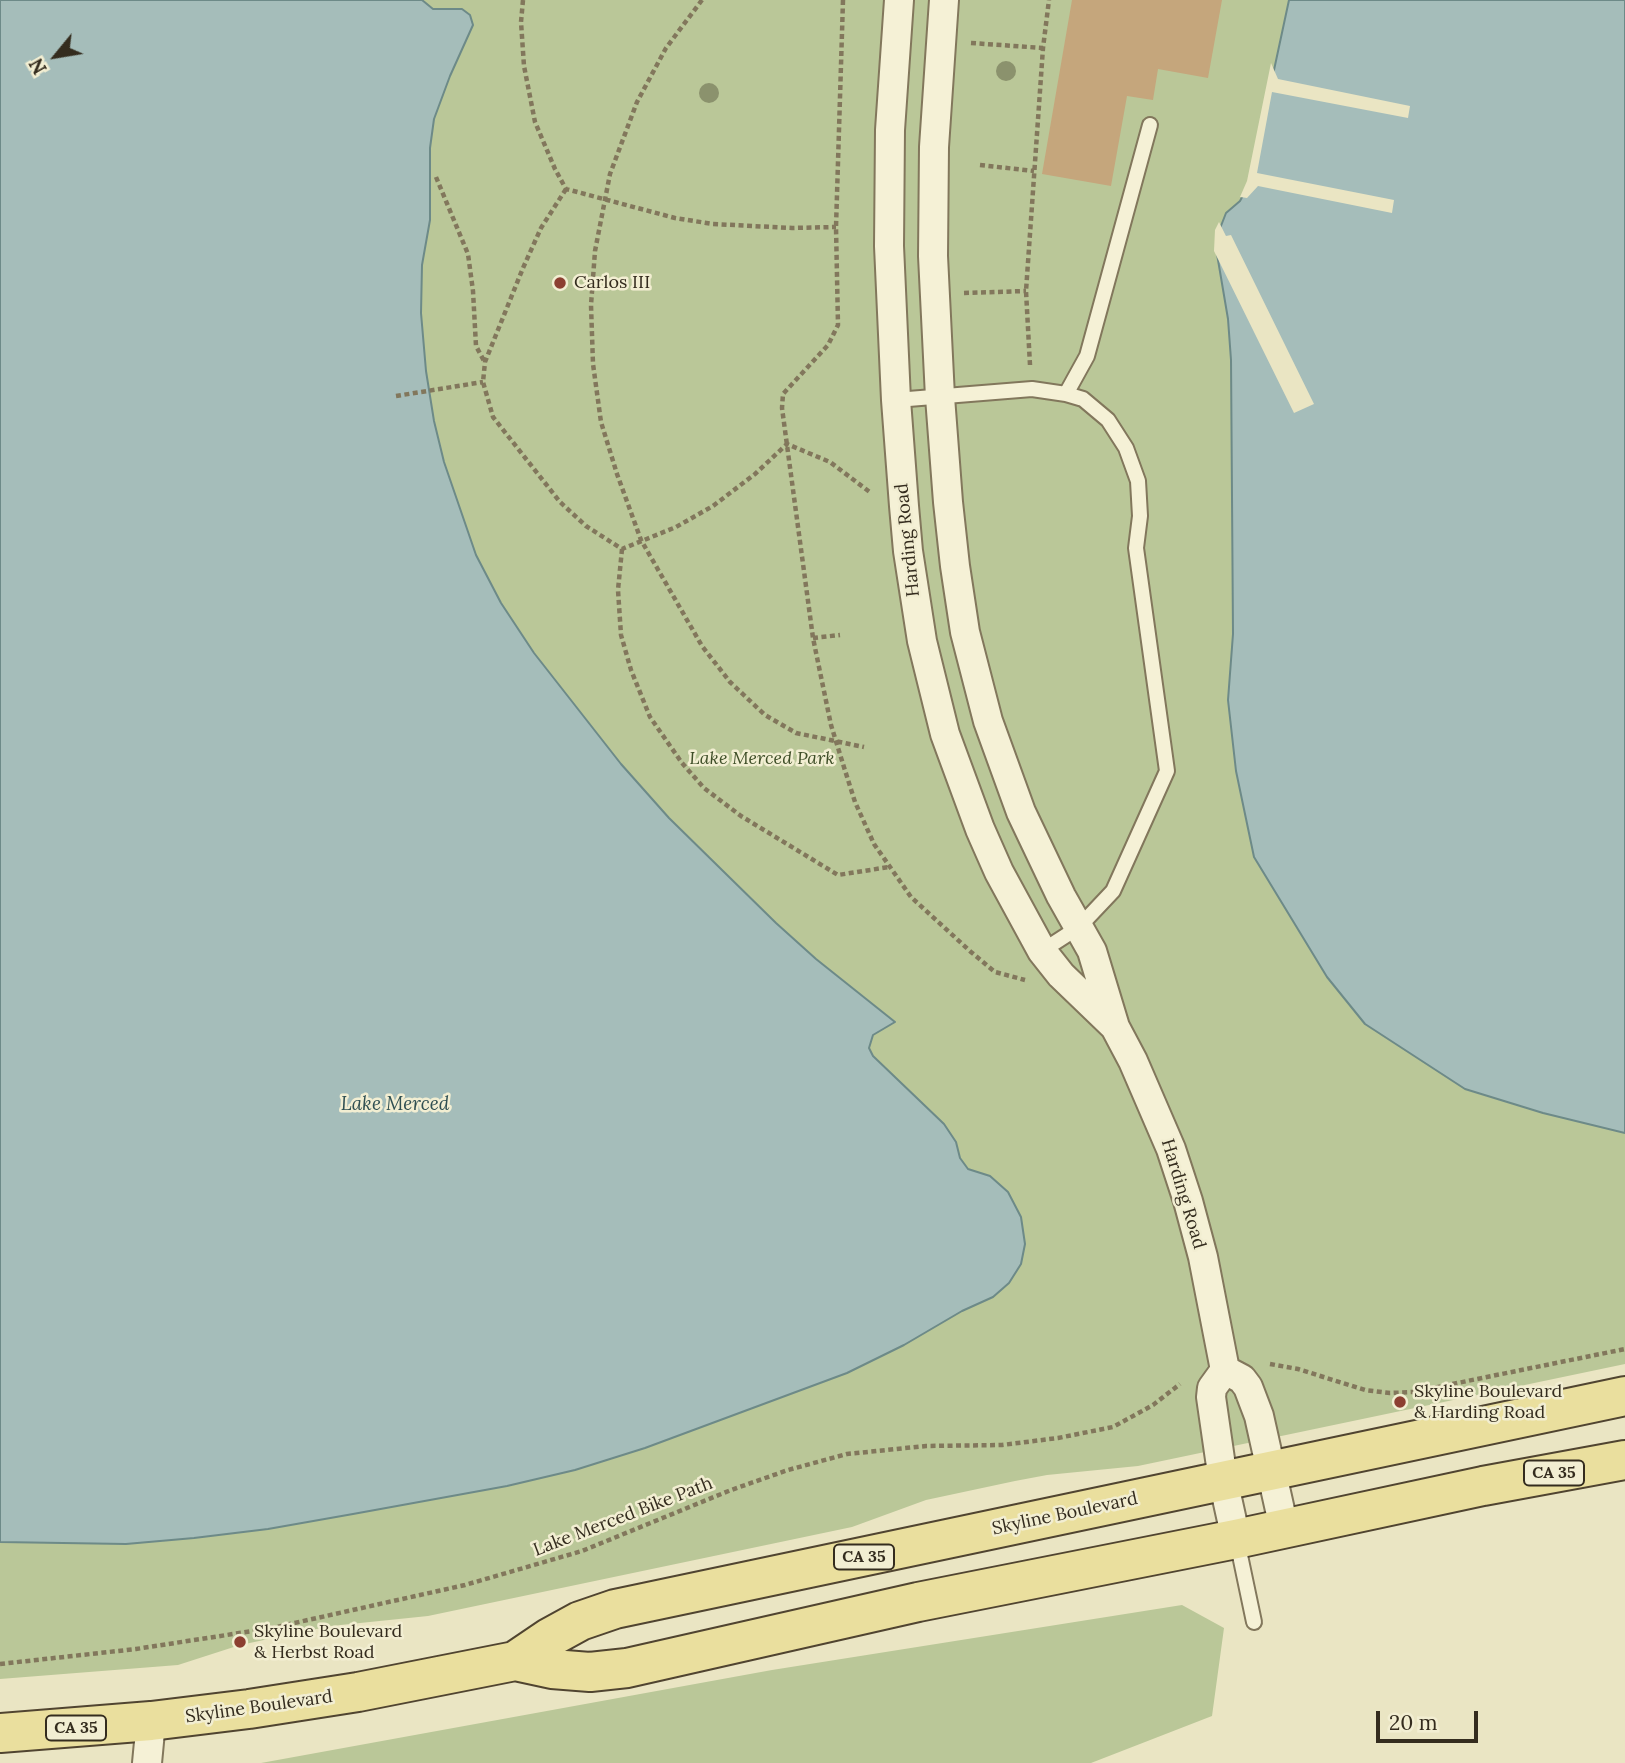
<!DOCTYPE html>
<html>
<head>
<meta charset="utf-8">
<style>
  body { margin:0 }
  #map { position:relative; width:1625px; height:1763px; overflow:hidden; background:#eae5c3; font-family:Lora,serif }
  canvas { display:block }
  .north { position:absolute; left:21px; top:21px; width:70px; height:70px; -webkit-text-stroke:5px #f2eed2; paint-order:stroke; rotate:240deg; font-size:19px; font-weight:700; line-height:28px; text-align:center; color:#342c1e }
  .north::after { content:''; display:block; margin:auto; width:24px; height:32px; background:#342c1e; clip-path:polygon(50% 0,100% 100%,50% 72%,0 100%) }
  .scale { position:absolute; left:1376px; top:1711px; width:102px; height:32px; box-sizing:border-box; border:4px solid #342c1e; border-top:0; padding-left:9px; font-size:21px; line-height:24px; white-space:nowrap; color:#342c1e; -webkit-text-stroke:5px #f2eed2; paint-order:stroke }
</style>
</head>
<body>
<div id="map">
<canvas width="1625" height="1763"></canvas>
<div class="north">N</div>
<div class="scale">20 m</div>
</div>
<script>
const ctx = document.querySelector('canvas').getContext('2d');
ctx.lineJoin = 'round';
function fill(path, color) {
  ctx.fillStyle = color;
  ctx.fill(path, 'evenodd');
}
function poly(rows) {
  const path = new Path2D();
  for (const r of rows) {
    path.moveTo(r[0], r[1]);
    for (let i = 2; i < r.length; i += 2) path.lineTo(r[i], r[i + 1]);
  }
  return path;
}
function strokePath(path, color, width, dash) {
  ctx.strokeStyle = color;
  ctx.lineWidth = width;
  ctx.lineCap = dash ? 'butt' : 'round';
  ctx.setLineDash(dash || []);
  ctx.stroke(path);
}
function write(font, color, halo, rows, align = 'center') {
  ctx.font = font + ' Lora,serif';
  ctx.lineWidth = 5;
  ctx.setLineDash([]);
  ctx.textBaseline = 'middle';
  ctx.strokeStyle = halo;
  ctx.fillStyle = color;
  for (const [text, x, y, turn = 0] of rows) {
    ctx.save();
    ctx.translate(x, y);
    ctx.rotate((+turn || 0) * Math.PI / 180);
    ctx.textAlign = isNaN(turn) ? turn : align;
    if (halo) ctx.strokeText(text, 0, 0);
    ctx.fillText(text, 0, 0);
    ctx.restore();
  }
}
fill(poly([
  [0,0,1625,0,1625,1364,1138,1466,1047,1475,1015,1481,926,1500,852,1527,428,1616,331,1626,240,1645,178,1665,0,1679],
  [1182,1605,1224,1628,1212,1716,1091,1763,261,1763,772,1670]
]), '#bac798');
const water = poly([
  [0,0,422,0,433,9,462,9,470,15,473,25,450,76,434,119,430,148,430,220,422,265,421,313,426,371,434,421,444,462,476,555,501,603,534,653,621,764,669,818,776,923,816,959,895,1022,873,1035,869,1048,873,1056,944,1124,956,1142,960,1158,968,1169,990,1176,1008,1192,1021,1217,1025,1244,1021,1264,1009,1283,993,1297,962,1311,904,1345,847,1373,645,1448,575,1470,507,1486,353,1514,268,1529,194,1538,126,1544,0,1542,0,0],
  [1289,0,1625,0,1625,1133,1543,1113,1465,1089,1365,1024,1327,977,1254,857,1236,771,1228,700,1233,634,1231,360,1228,319,1217,254,1219,231,1226,213,1240,201,1250,182,1289,0]
]);
fill(water, '#a5bdba');
strokePath(water, '#6d8a88', 2);
fill(poly([
  [1271,63,1278,79,1410,106,1408,118,1272,92,1257,173,1394,200,1392,213,1258,186,1247,198,1240,197,1247,181],
  [1219,222,1226,236,1231,235,1314,404,1294,413,1214,251,1215,230]
]), '#eae5c3');
fill(poly([
  [1072,0,1222,0,1208,78,1158,69,1153,100,1127,96,1111,186,1042,174]
]), '#c5a67c');
const lane = poly([
  [1066,394,1087,356,1150,125],
  [896,400,1032,389,1066,394,1083,399,1108,420,1126,448,1138,481,1140,516,1136,548,1167,771,1113,891,1079,927,1042,951],
  [1237,1541,1254,1622]
]);
const street = poly([
  [899,0,890,130,889,246,896,400,904,506,908,551,922,641,945,734,980,829,999,872,1042,951,1061,975,1115,1027],
  [944,0,934,147,933,256,940,397,948,502,955,566,965,632,988,721,1021,812,1061,896,1092,951,1115,1027,1133,1061,1171,1149,1188,1201,1203,1257,1225,1370],
  [1225,1370,1212,1388,1211,1397,1223,1480,1236,1539],
  [1225,1370,1242,1379,1248,1387,1259,1416,1284,1528],
  [147,1763,151,1721]
]);
const primary = poly([
  [515,1661,549,1638,580,1621,615,1609,1625,1396],
  [0,1733,151,1721,249,1709,358,1692,515,1661,552,1669,590,1672,627,1668,918,1602,1236,1539,1483,1486,1625,1460]
]);
strokePath(lane, '#82775c', 18);
strokePath(street, '#82775c', 32);
strokePath(primary, '#504430', 42);
strokePath(poly([
  [523,0,521,22,524,66,535,122,555,169,566,189,675,218,713,224,792,228,836,227],
  [702,0,666,48,637,102,610,174,595,251,591,305,593,364,601,422,617,474,641,540,702,646,730,682,765,715,796,733,864,747],
  [843,0,836,227,838,325,828,345,783,394,782,408,813,638,831,725,843,764,855,802,874,844,911,897,971,952,995,972,1025,980],
  [971,43,1043,48],
  [980,165,1034,171],
  [436,177,468,254,473,291,476,346,484,361],
  [566,189,541,228,523,268,485,362,483,382,493,417,560,502,586,526,622,549,676,527,713,506,755,474,787,444,830,462,871,493],
  [964,293,1026,291],
  [1030,365,1026,291,1043,48,1049,0],
  [396,396,483,382],
  [622,549,618,590,621,635,631,670,650,717,682,763,704,788,741,816,838,875,889,867],
  [813,638,840,635],
  [1270,1364,1298,1369,1365,1390,1390,1393,1413,1392,1625,1349],
  [0,1664,136,1649,272,1628,465,1585,582,1551,731,1490,788,1470,847,1454,926,1446,1002,1445,1058,1438,1113,1427,1153,1405,1180,1384]
]), '#82775c', 4.5, [5, 3.5]);
strokePath(lane, '#f5f1d6', 14);
strokePath(street, '#f5f1d6', 28);
strokePath(primary, '#eadf9e', 38);
ctx.fillStyle = '#8b926d';
for (const [x, y] of [
  [1006,71],
  [709,93]
]) {
  ctx.beginPath();
  ctx.arc(x, y, 10, 0, 2 * Math.PI);
  ctx.fill();
}
for (const [x, y, r, color] of [
  [560,283,7,"#8c3f31"],
  [1400,1402,7,"#8c3f31"],
  [240,1642,7,"#8c3f31"]
]) {
  const dot = new Path2D();
  dot.arc(x, y, r, 0, 2 * Math.PI);
  ctx.fillStyle = color;
  ctx.fill(dot);
  strokePath(dot, '#f2eed2', 2.5);
}
for (const [x, y, w] of [
  [1554,1473,60],
  [864,1557,60],
  [76,1728,60]
]) {
  const box = new Path2D();
  box.roundRect(x - w / 2, y - 12.5, w, 25, 5);
  ctx.fillStyle = '#f2eed2';
  ctx.fill(box);
  strokePath(box, '#342c1e', 2);
}
write('bold 16px', '#342c1e', null, [
  ["CA 35",1554,1473],
  ["CA 35",864,1557],
  ["CA 35",76,1728]
]);
write('18px', '#342c1e', '#f2eed2', [
  ["Carlos III",574,283],
  ["Skyline Boulevard",1414,1392],
  ["& Harding Road",1414,1413],
  ["Skyline Boulevard",254,1632],
  ["& Herbst Road",254,1653]
], 'left');
write('18px', '#342c1e', '#f2eed2', [
  ["Harding Road",908,540,-96],
  ["Harding Road",1183,1194,73],
  ["Skyline Boulevard",1065,1514,-12],
  ["Lake Merced Bike Path",623,1517,-21],
  ["Skyline Boulevard",259,1707,-8]
]);
write('italic 18px', '#3e4e27', '#f2eed2', [
  ["Lake Merced Park",762,759]
]);
write('italic 19px', '#2f4f52', '#f2eed2', [
  ["Lake Merced",395,1105]
]);
</script>
</body>
</html>
